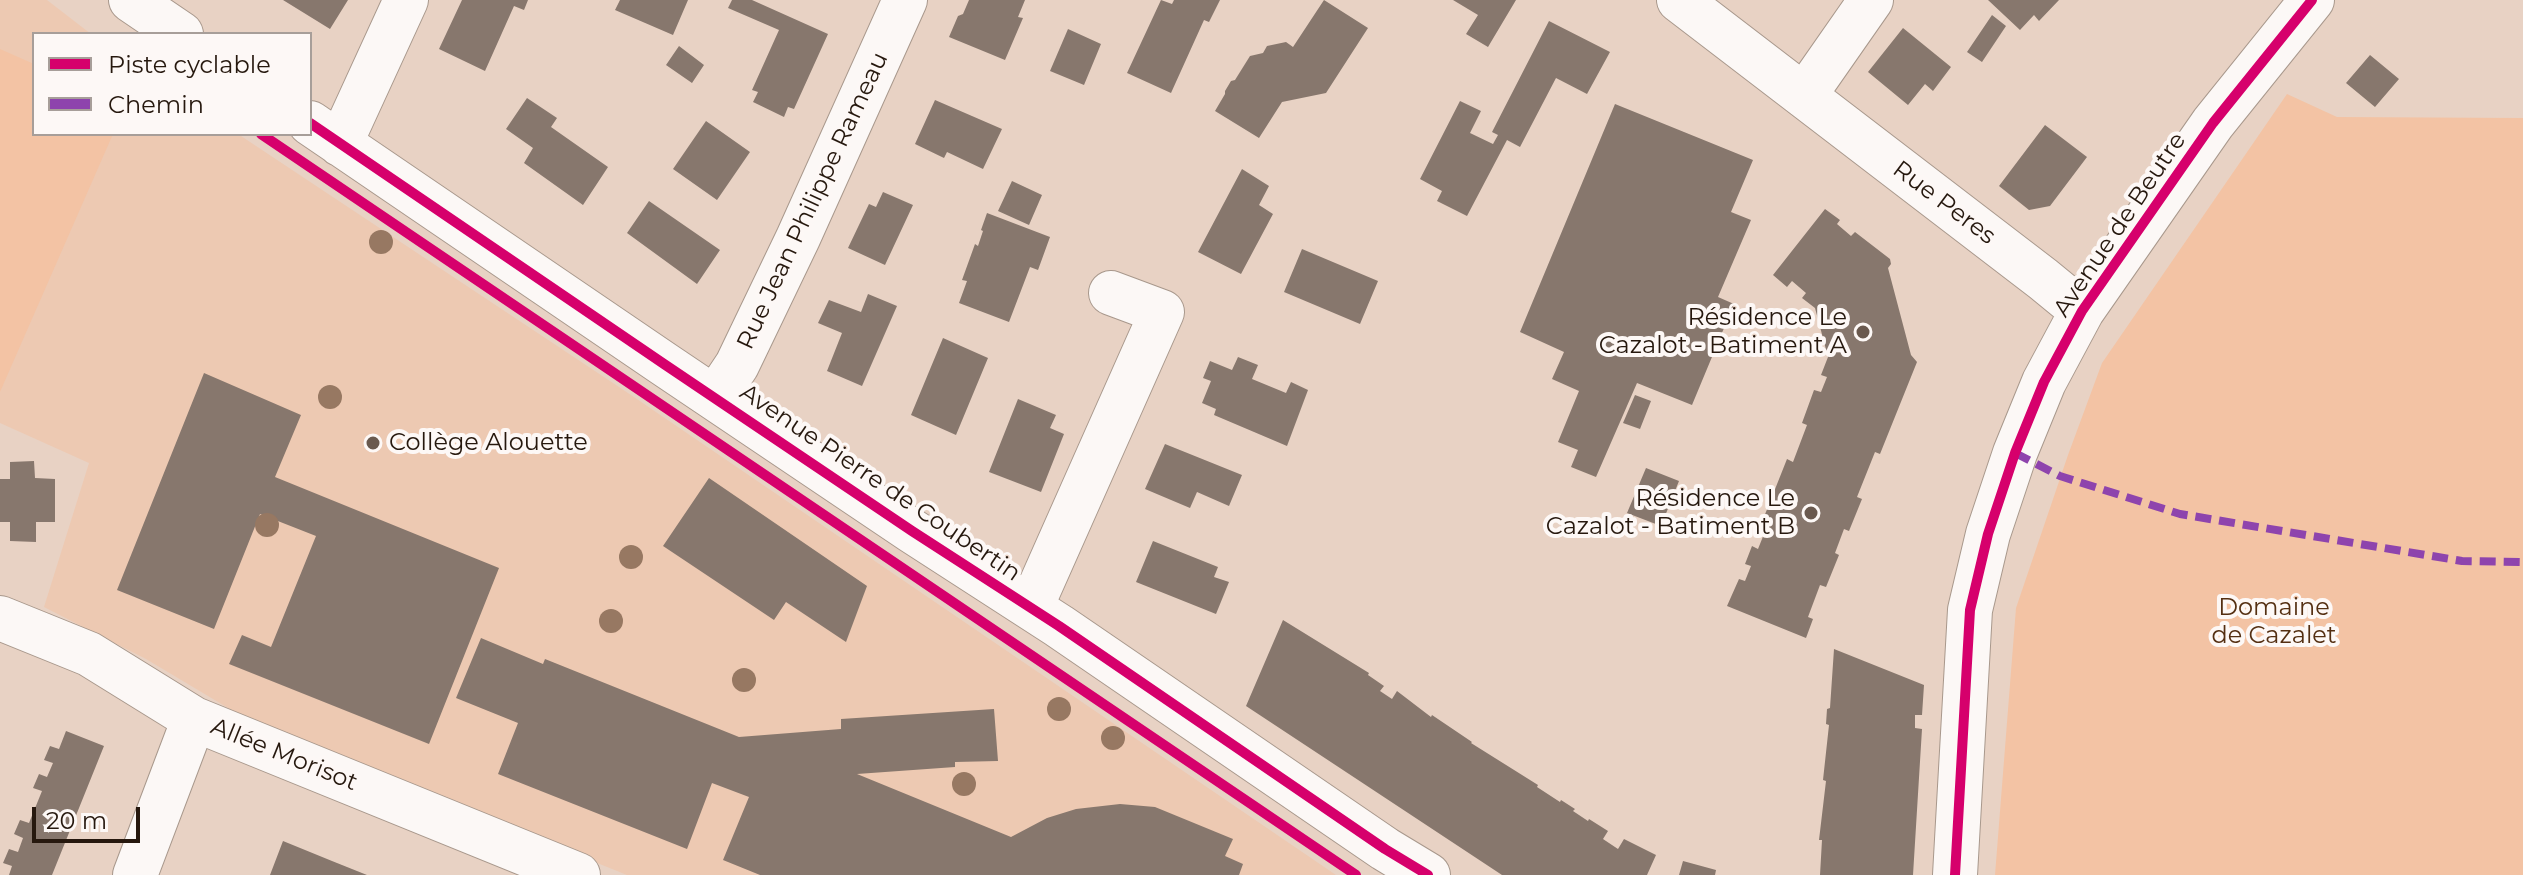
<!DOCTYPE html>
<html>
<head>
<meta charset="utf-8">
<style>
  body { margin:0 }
  #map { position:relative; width:2523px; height:875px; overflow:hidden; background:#e8d2c4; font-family:Montserrat,sans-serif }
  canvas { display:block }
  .legend { position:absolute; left:32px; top:32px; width:280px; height:104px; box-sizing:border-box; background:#fdf8f6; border:2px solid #a79e99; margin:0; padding:10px 14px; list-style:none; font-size:24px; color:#26180e }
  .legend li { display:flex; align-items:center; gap:16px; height:40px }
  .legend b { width:40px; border:2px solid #a79e99 }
  .scale { position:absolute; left:32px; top:807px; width:108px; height:36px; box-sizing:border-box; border:4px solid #26180e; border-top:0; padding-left:10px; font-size:24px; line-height:28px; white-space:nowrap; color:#26180e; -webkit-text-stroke:6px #fdf8f6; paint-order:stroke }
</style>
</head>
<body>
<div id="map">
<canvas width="2523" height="875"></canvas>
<ul class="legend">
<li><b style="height:10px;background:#d6006c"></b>Piste cyclable</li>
<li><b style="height:10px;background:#8e44ad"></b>Chemin</li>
</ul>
<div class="scale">20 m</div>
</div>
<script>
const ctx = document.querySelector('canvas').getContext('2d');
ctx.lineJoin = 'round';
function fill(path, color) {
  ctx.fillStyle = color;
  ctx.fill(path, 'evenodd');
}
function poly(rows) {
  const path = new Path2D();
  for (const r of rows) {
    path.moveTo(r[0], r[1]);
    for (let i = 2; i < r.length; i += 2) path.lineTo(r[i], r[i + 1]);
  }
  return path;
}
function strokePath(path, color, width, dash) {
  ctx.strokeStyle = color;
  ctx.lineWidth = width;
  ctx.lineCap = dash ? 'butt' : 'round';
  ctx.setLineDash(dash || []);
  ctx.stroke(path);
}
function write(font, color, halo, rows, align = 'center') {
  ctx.font = font + ' Montserrat,sans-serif';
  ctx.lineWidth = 8;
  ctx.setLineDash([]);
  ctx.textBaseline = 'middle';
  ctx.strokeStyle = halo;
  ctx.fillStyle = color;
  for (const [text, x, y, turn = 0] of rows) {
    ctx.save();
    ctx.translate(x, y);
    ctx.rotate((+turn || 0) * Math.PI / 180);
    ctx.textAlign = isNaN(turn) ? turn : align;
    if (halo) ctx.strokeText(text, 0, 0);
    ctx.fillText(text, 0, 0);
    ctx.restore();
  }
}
fill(poly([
  [0,0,47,0,91,34,34,34,34,134,238,134,628,393,1336,875,627,875,260,727,146,659,44,607,89,463,0,423]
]), '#edc9b2');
fill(poly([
  [0,49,34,64,34,134,113,134,0,392],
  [2287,94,2337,117,2523,118,2523,875,1995,875,2016,608,2068,455,2102,363]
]), '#f3c3a4');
fill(poly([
  [283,0,348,0,330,29],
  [462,0,528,0,524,10,514,6,485,71,439,49],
  [620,0,688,0,673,35,615,10],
  [732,0,752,0,828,34,794,109,788,107,784,117,753,102,758,92,752,90,779,30,728,8],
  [969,0,1025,0,1018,17,1023,18,1005,60,949,37,958,16,963,14],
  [1161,0,1172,4,1174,0,1220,0,1209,22,1204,20,1171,93,1127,73],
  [1324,0,1368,28,1326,93,1282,102,1259,138,1215,111,1225,94,1225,91,1231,81,1235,80,1250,56,1263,53,1267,46,1286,42,1293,47],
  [1453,0,1516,0,1488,47,1466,34,1478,15],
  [1988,0,2059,0,2039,21,2034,15,2020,30],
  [1992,15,2006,26,1982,62,1967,52],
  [1549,21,1610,52,1587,94,1556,78,1520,147,1507,140,1467,216,1437,201,1442,191,1420,179,1460,101,1481,111,1470,133,1493,144,1498,135,1492,132],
  [1903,28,1951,67,1933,91,1925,84,1908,105,1868,72],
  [1068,29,1101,44,1084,85,1050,71],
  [679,46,704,65,692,83,666,65],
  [2370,55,2399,79,2375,107,2346,83],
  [527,98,557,118,551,127,608,167,583,205,524,163,533,148,506,129],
  [935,100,1002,129,983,169,947,152,944,158,915,144],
  [1615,104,1753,160,1731,212,1751,220,1718,297,1734,304,1692,405,1637,383,1596,477,1571,467,1578,450,1558,442,1579,391,1552,379,1564,352,1520,332],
  [706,121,750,152,717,200,673,169],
  [2045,125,2087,157,2050,206,2029,210,1999,186],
  [1242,169,1269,186,1259,205,1273,214,1241,274,1198,252],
  [1012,181,1042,195,1029,225,998,211],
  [883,192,913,205,885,265,848,248,869,204,876,207],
  [649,201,720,250,697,284,627,233],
  [1825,209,1840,220,1837,224,1851,236,1855,232,1890,259,1891,264,1888,268,1911,355,1917,362,1880,454,1875,452,1857,497,1862,499,1849,531,1844,529,1835,553,1839,555,1826,587,1820,585,1808,617,1813,619,1806,638,1727,606,1739,579,1745,581,1751,566,1745,564,1752,546,1758,549,1766,529,1760,527,1787,459,1793,462,1807,425,1802,423,1814,390,1821,392,1827,377,1821,375,1828,357,1815,308,1802,298,1806,293,1792,281,1787,287,1773,275],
  [987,213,1050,237,1038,270,1030,267,1009,322,959,303,967,281,962,280,975,244,978,246,983,231,981,230],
  [1302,249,1378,281,1360,324,1284,292],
  [868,294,897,306,862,386,827,371,842,333,818,323,829,300,861,312],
  [943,338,988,358,956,435,911,415],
  [1238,357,1258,365,1252,379,1286,393,1291,382,1308,390,1287,446,1214,415,1216,409,1202,403,1211,381,1203,378,1210,361,1232,370],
  [204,373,301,415,275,477,499,568,429,744,229,664,242,635,271,647,316,536,260,514,214,629,117,590],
  [1635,395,1651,401,1640,429,1623,423],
  [1018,399,1056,415,1050,428,1064,434,1041,492,989,472],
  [1165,444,1242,475,1229,506,1197,492,1190,508,1145,489],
  [34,461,35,478,55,479,55,522,36,522,36,542,10,541,10,522,0,522,0,479,10,479,10,462],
  [1646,468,1679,481,1661,526,1627,513],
  [709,478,867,586,846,642,786,602,774,620,663,546],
  [1153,541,1218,567,1214,577,1229,582,1216,614,1136,582],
  [1283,620,1369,673,1368,675,1384,686,1380,691,1392,699,1397,691,1431,717,1432,715,1472,742,1471,743,1538,785,1537,787,1560,802,1561,800,1575,809,1573,811,1588,821,1589,819,1608,831,1603,839,1618,849,1624,839,1656,855,1647,875,1502,875,1246,706],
  [481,638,543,664,545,659,739,737,841,729,841,719,994,709,998,761,955,762,955,767,857,774,1011,837,1047,818,1076,809,1120,804,1155,807,1233,839,1225,856,1243,864,1239,875,760,875,723,860,749,797,712,783,687,849,498,774,518,723,456,698],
  [1834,649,1924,685,1922,715,1915,715,1915,728,1922,729,1913,875,1820,875,1822,840,1819,840,1826,781,1823,780,1829,725,1826,724,1827,709,1830,708],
  [66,731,104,746,52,875,9,875,12,866,3,863,9,849,18,852,23,838,14,834,20,820,29,823,42,791,33,788,39,774,47,777,53,763,44,760,50,746,59,749],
  [283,841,332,861,367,875,270,875],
  [1683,861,1716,870,1715,875,1679,875]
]), '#87776d');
const minor = poly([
  [131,0,181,34],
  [1679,0,2043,279,2082,311],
  [1804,96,1871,0],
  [310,123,664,364,912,531,1059,626,1385,849,1428,875],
  [340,144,406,0],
  [715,398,737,365,798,238,905,0],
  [1031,607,1162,312,1111,293],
  [0,618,89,654,194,719,578,875],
  [135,875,194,719],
  [1955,875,1970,610,1988,534,2015,453,2044,382,2082,311,2213,123,2312,0]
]);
strokePath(minor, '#a8988c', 46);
strokePath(minor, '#fcf8f6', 44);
strokePath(poly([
  [2015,453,2060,476,2180,514,2462,561,2523,562]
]), '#8e44ad', 8, [16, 8]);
strokePath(poly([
  [310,123,664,364,912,531,1059,626,1385,849,1428,875],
  [261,134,1356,875],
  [1955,875,1970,610,1988,534,2015,453,2044,382,2082,311,2213,123,2312,0]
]), '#d6006c', 10);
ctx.fillStyle = '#977862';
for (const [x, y] of [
  [381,242],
  [330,397],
  [267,525],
  [631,557],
  [611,621],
  [744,680],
  [1059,709],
  [1113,738],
  [964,784]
]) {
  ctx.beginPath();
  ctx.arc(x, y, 12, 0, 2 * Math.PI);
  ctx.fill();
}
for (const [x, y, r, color] of [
  [1863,332,8,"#6a594e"],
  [373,443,8,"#6a594e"],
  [1811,513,8,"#6a594e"]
]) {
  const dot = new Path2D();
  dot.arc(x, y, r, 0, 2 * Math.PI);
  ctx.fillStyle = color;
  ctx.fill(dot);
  strokePath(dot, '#fdf8f6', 3);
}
write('24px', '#26180e', '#fdf8f6', [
  ["Rue Jean Philippe Rameau",813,201,-65],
  ["Rue Peres",1944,203,37],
  ["Avenue de Beutre",2120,225,-56],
  ["Avenue Pierre de Coubertin",880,483,34],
  ["Allée Morisot",284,755,22]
]);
write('24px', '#26180e', '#fdf8f6', [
  ["Résidence Le",1847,318],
  ["Cazalot - Batiment A",1847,346],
  ["Collège Alouette",389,443,"left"],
  ["Résidence Le",1795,499],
  ["Cazalot - Batiment B",1795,527]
], 'right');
write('24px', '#542f12', '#fdf8f6', [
  ["Domaine",2274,608],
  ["de Cazalet",2274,636]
]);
</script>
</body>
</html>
